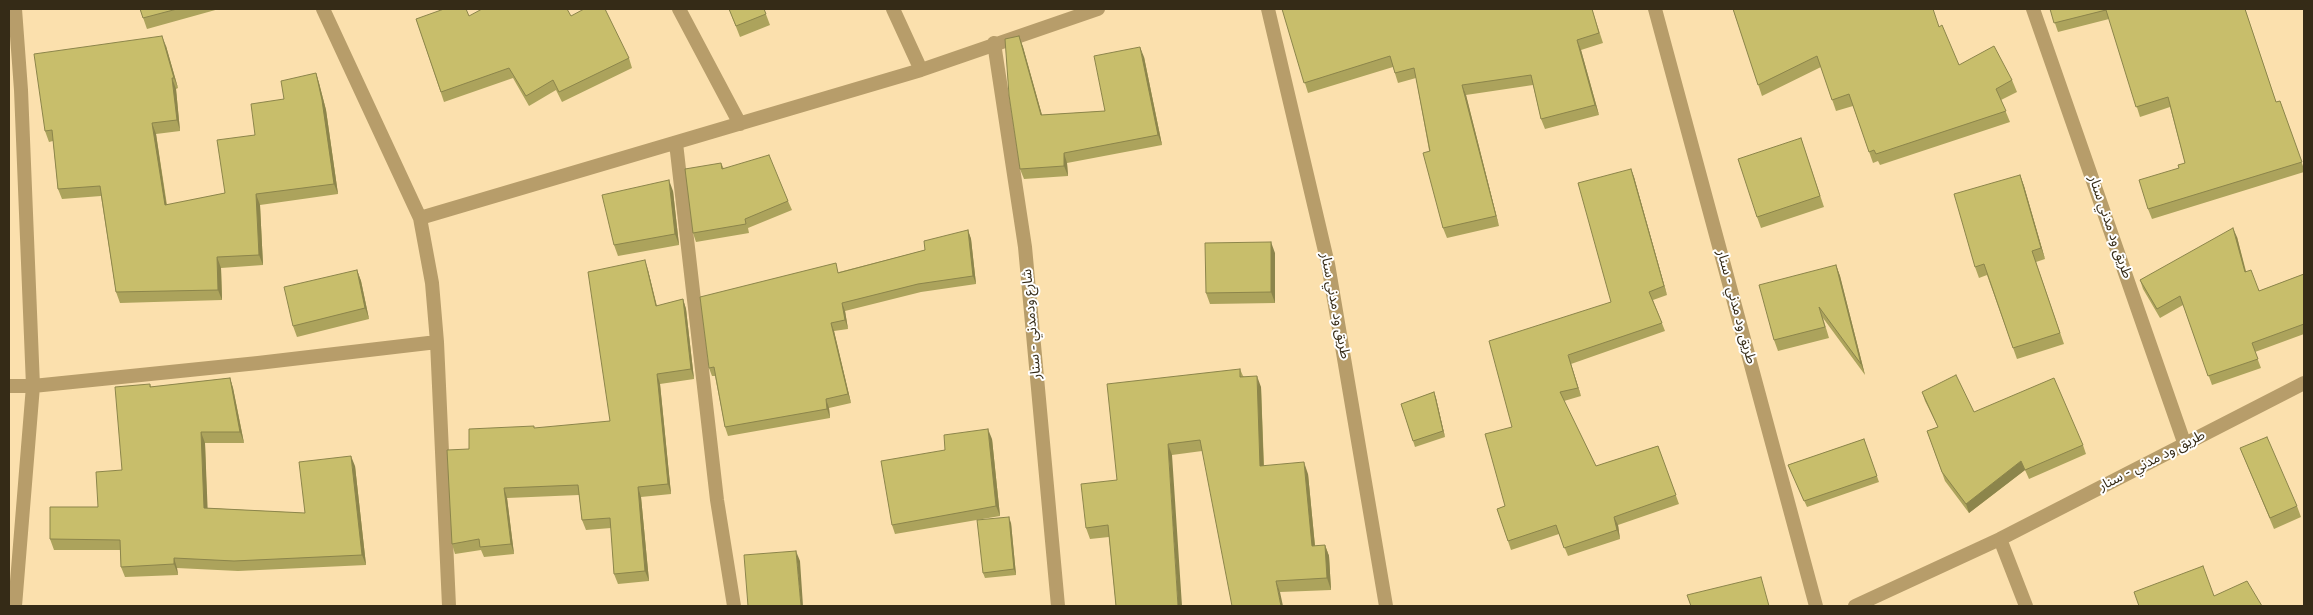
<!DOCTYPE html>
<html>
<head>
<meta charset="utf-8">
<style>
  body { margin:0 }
  #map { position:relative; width:2313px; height:615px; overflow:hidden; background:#fbe0ad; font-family:"Varela Round",sans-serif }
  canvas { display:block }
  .frame { position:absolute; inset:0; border:10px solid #352b17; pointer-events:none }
</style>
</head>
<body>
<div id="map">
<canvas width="2313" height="615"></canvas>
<div class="frame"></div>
</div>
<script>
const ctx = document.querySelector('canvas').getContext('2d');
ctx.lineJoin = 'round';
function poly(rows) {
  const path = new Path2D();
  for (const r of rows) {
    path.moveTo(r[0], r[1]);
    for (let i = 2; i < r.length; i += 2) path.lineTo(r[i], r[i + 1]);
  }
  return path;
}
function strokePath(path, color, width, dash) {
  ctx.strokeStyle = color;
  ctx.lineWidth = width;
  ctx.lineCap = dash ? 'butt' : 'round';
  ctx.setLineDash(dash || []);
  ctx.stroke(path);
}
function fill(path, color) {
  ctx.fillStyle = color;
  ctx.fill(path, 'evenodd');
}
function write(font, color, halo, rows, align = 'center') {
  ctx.font = font + ' "Varela Round","Noto Sans Arabic",sans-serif';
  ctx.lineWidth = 4;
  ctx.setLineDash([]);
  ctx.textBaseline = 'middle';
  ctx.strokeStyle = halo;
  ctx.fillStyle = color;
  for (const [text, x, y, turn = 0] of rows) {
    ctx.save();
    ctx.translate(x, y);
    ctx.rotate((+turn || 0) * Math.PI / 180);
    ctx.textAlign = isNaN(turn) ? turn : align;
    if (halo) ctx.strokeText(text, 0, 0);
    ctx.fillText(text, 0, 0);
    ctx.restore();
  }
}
strokePath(poly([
  [15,9,21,90,33,386,15,606],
  [323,9,420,218,432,283,437,342,449,606],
  [679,9,740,124],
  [893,9,921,70],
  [1268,9,1328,264,1386,606],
  [1655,9,1816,606],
  [2033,9,2185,445],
  [994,43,1025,247,1058,606],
  [676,143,717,500,734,606],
  [420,218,921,70,1098,9],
  [9,386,33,386,258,363,437,342],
  [2000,539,2026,606],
  [1855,606,2000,539,2304,383]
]), '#b79d6a', 14);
fill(poly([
  [140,9,219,9,147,29],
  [729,9,764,9,770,25,740,37],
  [1282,9,1592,9,1603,43,1581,50,1599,115,1545,129,1541,119,1533,85,1466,95,1499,226,1447,238,1443,228,1416,78,1398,83,1393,67,1308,93],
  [1733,9,1939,27,1959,65,2012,80,2017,92,2001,100,2010,122,1880,165,1878,161,1873,163,1853,106,1836,111,1821,67,1762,96],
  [2050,9,2245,9,2276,102,2280,101,2304,169,2304,172,2152,219,2148,209,2179,168,2185,163,2170,107,2140,117,2109,19,2058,32],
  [469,16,571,16,629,58,632,68,562,102,556,90,529,106,513,78,444,102,416,19],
  [1019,36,1023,47,1042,115,1105,111,1144,57,1162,145,1067,163,1068,176,1024,179,1020,169],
  [166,46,178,88,176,89,180,131,156,134,167,205,225,193,255,135,284,99,316,73,319,83,326,110,338,194,260,205,263,265,221,268,222,300,120,303,116,292,101,196,62,199,58,189,53,141,49,142,45,131],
  [1801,138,1824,207,1761,228,1757,217],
  [721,163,724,169,788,201,792,210,748,228,749,233,696,242,693,233],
  [1631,169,1634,177,1667,295,1653,300,1665,331,1571,364,1581,396,1564,401,1596,466,1658,446,1679,504,1618,525,1620,539,1568,556,1559,534,1511,550,1497,509,1505,506,1512,427,1611,302],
  [2020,175,2024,186,2045,259,2036,262,2064,344,2017,359,1987,275,1979,278,1975,267],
  [673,191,679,245,618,256,614,245],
  [968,230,971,239,976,284,921,292,845,311,848,329,834,331,851,403,829,408,830,418,728,436,725,427,715,376,712,376,709,368,839,272,925,250],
  [2237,237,2246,271,2259,291,2304,274,2304,334,2255,352,2261,368,2212,385,2183,305,2160,318,2143,289,2140,280],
  [1275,253,1275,303,1210,304,1206,293],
  [1836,265,1840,276,1865,375,1823,318,1829,338,1778,351,1774,340],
  [357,270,361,281,369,319,297,337,293,326],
  [648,270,657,306,683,299,686,309,694,379,660,384,671,494,641,497,649,581,618,584,614,574,611,528,586,530,582,520,579,495,507,498,514,554,484,557,481,550,455,554,452,544,469,449,610,421],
  [1240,369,1243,376,1261,387,1264,466,1308,474,1315,546,1325,545,1329,556,1331,590,1280,592,1202,451,1172,455,1116,606,1109,537,1090,539,1086,528,1117,480],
  [230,378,233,388,244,443,205,443,207,508,305,513,355,466,366,565,238,571,177,568,178,575,125,577,121,567,120,550,54,550,50,539,98,507,122,470,150,384,151,387],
  [1434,392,1436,398,1445,437,1415,447,1401,404],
  [1922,392,1974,412,2083,445,2086,454,2029,479,2025,470,1969,513,1945,481,1927,431,1938,427,1925,401],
  [992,439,1000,516,895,534,892,525,945,450],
  [1864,439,1879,482,1807,507,1788,465],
  [2240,448,2297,506,2301,517,2274,529],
  [1011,523,1016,575,985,578,983,573]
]), '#aca35c');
fill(poly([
  [162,36,166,46,178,88,174,78],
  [1019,36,1023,47,1045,126,1041,115],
  [1577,40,1581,50,1599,115,1595,105],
  [1140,47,1144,57,1162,145,1158,135],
  [316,73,319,83,326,110,338,194,334,184],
  [172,78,176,89,180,131,177,120],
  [1462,85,1466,95,1499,226,1496,216],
  [152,123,156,134,168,216,165,205],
  [1064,153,1067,163,1068,176,1064,166],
  [1631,169,1634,177,1667,295,1664,286],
  [2020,175,2024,186,2045,259,2041,248],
  [669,180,673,191,679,245,675,234],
  [256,194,260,205,263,265,259,255],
  [2233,228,2237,237,2248,281,2245,272],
  [968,230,971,239,976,284,973,276],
  [1271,242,1275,253,1275,303,1271,292],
  [217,257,221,268,222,300,218,290],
  [645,260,648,270,659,316,656,306],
  [1836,265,1840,276,1865,375,1861,364],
  [357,270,361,281,369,319,365,308],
  [683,299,686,309,694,379,691,369],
  [842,303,845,311,848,329,845,320],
  [831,323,834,331,851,403,848,394],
  [1568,355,1571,364,1581,396,1578,388],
  [657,374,660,384,671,494,668,484],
  [1257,376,1261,387,1264,477,1260,466],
  [230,378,233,388,244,443,240,432],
  [1434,392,1436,398,1445,437,1443,431],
  [826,399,829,408,830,418,827,409],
  [988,429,992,439,1000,516,996,506],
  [201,432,205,443,208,518,204,508],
  [1168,444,1172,455,1182,606,1178,606],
  [351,456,355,466,366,565,362,555],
  [2021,461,2025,470,1969,513,1966,504],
  [1304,462,1308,474,1316,557,1312,546],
  [638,487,641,497,649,581,645,571],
  [504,488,507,498,514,554,511,544],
  [1009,517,1011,523,1016,575,1014,569],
  [1614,517,1618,525,1620,539,1617,530],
  [1325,545,1329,556,1331,590,1327,578],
  [796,551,800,561,803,606,801,606],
  [174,558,177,568,178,575,174,564],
  [1276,581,1280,592,1283,606,1281,606]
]), '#8c854b');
const building = poly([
  [140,9,177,9,143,18,140,9],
  [444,9,466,9,469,16,482,9,567,9,571,16,584,9,605,9,629,58,559,92,553,80,526,96,509,68,441,92,416,19,444,9],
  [729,9,764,9,766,14,736,26,729,9],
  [1282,9,1592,9,1599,33,1577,40,1595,105,1541,119,1531,75,1462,85,1496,216,1443,228,1423,153,1430,151,1414,68,1395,73,1390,56,1304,83,1282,9],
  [1733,9,1933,9,1939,27,1942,25,1959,65,1994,46,2012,80,1996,89,2006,111,1876,154,1874,150,1869,152,1849,94,1832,100,1817,56,1758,85,1733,9],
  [2050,9,2245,9,2276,102,2280,101,2302,162,2148,209,2139,180,2179,168,2178,165,2185,163,2168,97,2136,107,2106,10,2054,23,2050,9],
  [162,36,174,78,172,78,177,120,152,123,165,205,225,193,217,140,255,135,251,104,284,99,281,81,316,73,322,100,334,184,256,194,259,255,217,257,218,290,116,292,100,186,58,189,52,130,45,131,34,54,162,36],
  [1019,36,1041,115,1105,111,1094,56,1140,47,1158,135,1064,153,1064,166,1020,169,1009,95,1005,39,1019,36],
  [1801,138,1820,196,1757,217,1738,159,1801,138],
  [769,155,788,201,745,219,746,224,693,233,685,169,721,163,722,169,769,155],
  [1631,169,1664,286,1649,292,1662,323,1568,355,1578,388,1560,392,1596,466,1658,446,1676,495,1614,517,1617,530,1564,548,1556,525,1508,541,1497,509,1505,506,1485,434,1512,427,1489,341,1611,302,1578,183,1631,169],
  [2020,175,2041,248,2032,251,2060,333,2013,348,1984,264,1975,267,1954,194,2020,175],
  [669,180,675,234,614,245,602,195,669,180],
  [2233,228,2245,272,2251,270,2259,291,2304,274,2304,324,2252,343,2258,359,2208,376,2180,296,2157,309,2140,280,2233,228],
  [968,230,973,276,918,284,842,303,845,320,831,323,848,394,826,399,827,409,725,427,714,367,709,368,700,297,836,263,838,273,925,250,924,241,968,230],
  [1271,242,1271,292,1206,293,1205,243,1271,242],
  [645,260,656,306,683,299,691,369,657,374,668,484,638,487,645,571,614,574,610,518,582,520,578,485,504,488,511,544,480,547,479,539,452,544,447,450,469,449,469,429,534,426,534,428,610,421,588,272,645,260],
  [1836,265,1861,364,1819,307,1825,327,1774,340,1759,285,1836,265],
  [357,270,365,308,293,326,284,287,357,270],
  [1240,369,1240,377,1257,376,1260,466,1304,462,1312,546,1325,545,1327,578,1276,581,1281,606,1232,606,1200,440,1168,444,1178,606,1071,606,1116,606,1108,525,1086,528,1081,484,1117,480,1107,384,1240,369],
  [1956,375,1974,412,2054,378,2083,445,2025,470,2021,461,1966,504,1942,472,1927,431,1938,427,1922,392,1956,375],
  [230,378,240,432,201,432,204,508,305,513,299,462,351,456,362,555,234,561,174,558,174,564,121,567,120,540,50,539,50,507,98,507,96,472,122,470,115,387,150,384,150,387,230,378],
  [1434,392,1443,431,1413,441,1401,404,1434,392],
  [988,429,996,506,892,525,881,461,945,450,944,435,988,429],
  [2267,437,2297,506,2270,518,2240,448,2267,437],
  [1864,439,1877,476,1804,501,1788,465,1864,439],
  [1009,517,1014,569,983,573,977,520,1009,517],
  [796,551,801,606,748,606,744,555,796,551],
  [2203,566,2214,596,2247,581,2262,606,2139,606,2134,592,2203,566],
  [1761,577,1769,606,1691,606,1687,595,1761,577]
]);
fill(building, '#c8be6b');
strokePath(building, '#8c854b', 1);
write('14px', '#352b17', '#fff', [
  ["طريق ود مدني سنار",2110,227,71],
  ["طريق ود مدني سنار",1335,306,79],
  ["طريق ود مدني - سنار",1736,307,75],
  ["شارع ودمدني - سنار",1032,324,-95],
  ["طريق ود مدني - سنار",2152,461,-27]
]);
</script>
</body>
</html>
